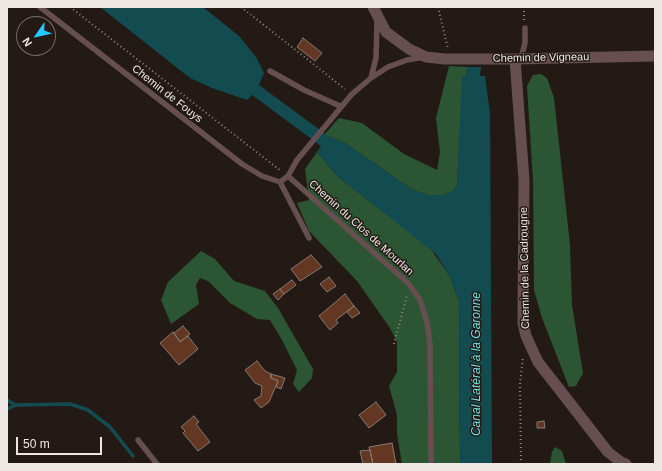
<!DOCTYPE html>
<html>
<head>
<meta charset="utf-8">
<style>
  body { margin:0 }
  #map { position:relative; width:662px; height:471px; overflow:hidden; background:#231a16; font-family:Helvetica,sans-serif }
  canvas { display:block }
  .frame { position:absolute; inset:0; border:8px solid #eee7e4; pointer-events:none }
  .north { position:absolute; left:16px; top:16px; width:40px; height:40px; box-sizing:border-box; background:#231a16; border:1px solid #746c68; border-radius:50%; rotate:236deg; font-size:11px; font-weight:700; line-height:16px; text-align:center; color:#eee7e4 }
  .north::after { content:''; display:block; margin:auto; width:14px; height:18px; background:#22c9fd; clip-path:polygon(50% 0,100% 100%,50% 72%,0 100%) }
  .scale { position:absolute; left:16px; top:437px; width:86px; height:18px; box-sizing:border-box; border:2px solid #eee7e4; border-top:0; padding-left:5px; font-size:12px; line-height:14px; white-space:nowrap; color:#eee7e4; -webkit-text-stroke:3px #231a16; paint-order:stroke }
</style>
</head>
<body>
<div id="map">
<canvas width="662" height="471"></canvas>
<div class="frame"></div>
<div class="north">N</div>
<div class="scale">50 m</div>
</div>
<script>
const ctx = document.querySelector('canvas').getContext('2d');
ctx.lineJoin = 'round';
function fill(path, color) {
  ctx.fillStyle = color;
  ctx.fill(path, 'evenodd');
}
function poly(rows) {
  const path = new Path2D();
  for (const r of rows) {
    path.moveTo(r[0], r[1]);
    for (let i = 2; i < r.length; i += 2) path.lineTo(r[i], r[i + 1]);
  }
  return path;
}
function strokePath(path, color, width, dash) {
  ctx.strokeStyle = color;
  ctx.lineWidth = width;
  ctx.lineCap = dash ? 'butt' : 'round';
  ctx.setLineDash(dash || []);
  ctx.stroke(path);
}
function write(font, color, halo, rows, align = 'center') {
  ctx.font = font + ' Helvetica,sans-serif';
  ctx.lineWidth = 3;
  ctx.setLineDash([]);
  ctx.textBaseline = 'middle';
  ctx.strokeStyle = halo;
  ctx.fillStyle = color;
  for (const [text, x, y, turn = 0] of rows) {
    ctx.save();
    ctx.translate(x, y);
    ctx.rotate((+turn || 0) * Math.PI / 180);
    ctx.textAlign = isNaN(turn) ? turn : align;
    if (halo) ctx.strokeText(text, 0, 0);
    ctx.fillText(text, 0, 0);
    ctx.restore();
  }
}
fill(poly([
  [449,66,467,67,466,76,463,76,457,185,453,191,444,195,428,195,413,190,345,143,324,135,339,118,362,123,404,154,437,170,440,152,436,118],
  [541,74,547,78,554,98,570,245,572,305,583,373,576,386,569,387,542,318,534,290,533,181,527,86,533,75],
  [317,152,336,175,430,248,449,275,459,301,460,464,402,464,397,434,397,415,389,386,397,372,397,342,390,328,357,281,309,231,297,203,309,200,305,169],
  [201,251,215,259,234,281,265,291,278,308,313,369,312,378,299,392,293,384,297,370,282,340,270,320,257,319,230,303,208,281,200,278,196,285,199,304,171,324,161,300,168,282],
  [555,447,562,451,566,464,550,464,552,452]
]), '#2c5534');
fill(poly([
  [100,7,203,7,239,36,256,57,264,73,259,85,328,136,345,143,413,190,428,195,444,195,453,191,457,185,462,76,466,76,467,67,481,67,480,76,485,76,490,113,492,464,460,464,459,301,449,275,436,254,336,175,317,152,321,146,252,95,247,100,212,88,190,78]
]), '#134c50');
strokePath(poly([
  [7,400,16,405,70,404,88,410,110,427,133,456],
  [7,409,16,405]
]), '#134c50', 3.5);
const building = poly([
  [303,38,322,53,315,61,297,47,303,38],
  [311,255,322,267,300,281,291,269,311,255],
  [329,277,336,286,327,292,320,284,329,277],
  [292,280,296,285,284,294,280,289,292,280],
  [280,289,284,294,278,300,273,294,280,289],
  [345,294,354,306,336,320,338,323,330,330,319,316,345,294],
  [354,306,360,313,352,318,347,312,354,306],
  [183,326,190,334,180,342,174,333,183,326],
  [173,332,180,342,188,336,198,349,179,365,160,343,173,332],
  [257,361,265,371,271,374,271,378,278,381,269,402,261,408,254,400,261,396,262,386,255,383,245,370,257,361],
  [271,374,285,378,281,389,276,387,278,381,271,378,271,374],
  [376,402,386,415,369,428,359,415,376,402],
  [194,416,199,422,196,424,210,442,198,451,183,433,185,431,181,427,194,416],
  [544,421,545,428,537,428,537,422,544,421],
  [392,443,396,464,373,464,369,447,392,443],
  [370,450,373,464,363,464,360,451,370,450]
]);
fill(building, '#633721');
strokePath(building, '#857974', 1);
strokePath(poly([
  [70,7,281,171],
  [241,7,345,89],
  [438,7,448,49],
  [524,7,524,21],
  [394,344,407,295],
  [521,464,520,384,523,357]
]), '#908884', 2, [1, 3]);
strokePath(poly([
  [40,7,242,164,262,176,280,182,288,176,297,160,352,94,371,78,388,67,407,60,424,57],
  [521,59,525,43,525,28],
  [270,71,304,90,340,106],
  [371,78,376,58,377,21],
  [288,176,409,284,420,300,427,322,430,344,431,464],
  [280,182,309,238],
  [138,440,157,464]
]), '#674f51', 5.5);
strokePath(poly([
  [373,7,386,32,409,49,426,57,445,59,515,59,655,56],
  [515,59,524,180,523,323,526,336,538,362,608,452,621,462,626,464]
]), '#674f51', 11);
write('11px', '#eee7e4', '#231a16', [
  ["Chemin de Vigneau",541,58,-1],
  ["Chemin de Fouys",167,94,38],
  ["Chemin du Clos de Mourlan",361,228,42],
  ["Chemin de la Cadrougne",525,268,-91]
]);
write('italic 12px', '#6fdee6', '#231a16', [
  ["Canal Latéral à la Garonne",477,364,-90]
]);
</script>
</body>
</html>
